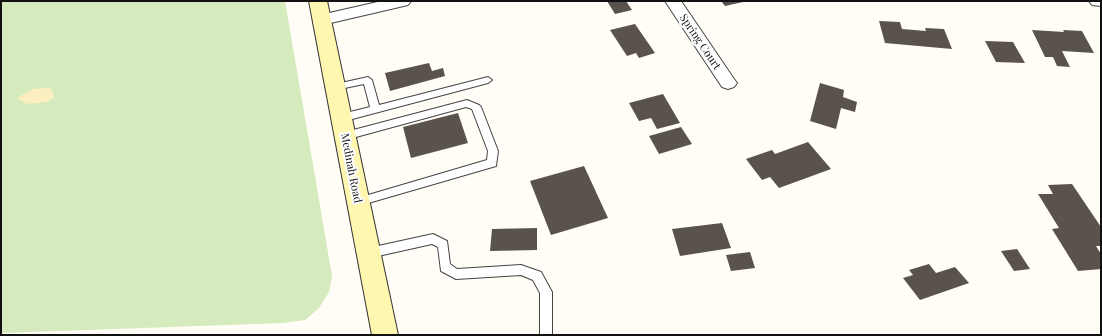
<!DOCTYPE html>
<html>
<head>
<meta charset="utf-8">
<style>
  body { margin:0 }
  #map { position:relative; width:1102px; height:336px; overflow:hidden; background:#fffdf5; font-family:"Playfair Display",serif }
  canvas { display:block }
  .frame { position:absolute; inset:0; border:2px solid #111; pointer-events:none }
</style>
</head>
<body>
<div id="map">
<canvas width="1102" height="336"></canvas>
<div class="frame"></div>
</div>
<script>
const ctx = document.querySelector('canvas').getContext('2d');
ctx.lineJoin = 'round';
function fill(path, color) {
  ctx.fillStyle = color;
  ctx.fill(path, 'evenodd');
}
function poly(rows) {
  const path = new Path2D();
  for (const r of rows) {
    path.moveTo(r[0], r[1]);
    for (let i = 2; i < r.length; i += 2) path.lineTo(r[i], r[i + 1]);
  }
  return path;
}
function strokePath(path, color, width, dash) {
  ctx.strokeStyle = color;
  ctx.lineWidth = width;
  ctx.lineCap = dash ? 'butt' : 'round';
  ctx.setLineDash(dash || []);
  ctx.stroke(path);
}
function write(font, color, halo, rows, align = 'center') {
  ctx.font = font + ' "Playfair Display",serif';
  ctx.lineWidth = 4;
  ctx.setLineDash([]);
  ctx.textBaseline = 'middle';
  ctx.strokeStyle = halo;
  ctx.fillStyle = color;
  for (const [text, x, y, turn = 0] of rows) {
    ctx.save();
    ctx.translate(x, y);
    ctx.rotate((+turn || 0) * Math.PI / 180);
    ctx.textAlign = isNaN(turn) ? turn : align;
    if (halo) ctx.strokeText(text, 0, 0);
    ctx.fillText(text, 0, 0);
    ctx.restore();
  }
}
fill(poly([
  [1,1,285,1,332,276,329,292,319,308,305,320,284,323,1,333]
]), '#d5ebbd');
fill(poly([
  [48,88,52,90,54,98,46,102,27,104,17,98,33,89]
]), '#fbeec1');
fill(poly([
  [607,1,626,1,632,10,615,14],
  [721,1,743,1,743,2,725,6],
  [879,21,900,22,902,29,926,31,925,28,944,29,952,49,885,43],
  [635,24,655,53,639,58,636,53,627,56,610,30],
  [1032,30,1064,32,1063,30,1082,31,1094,53,1062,51,1070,67,1057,66,1053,57,1045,57],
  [985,41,1013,42,1025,63,996,62],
  [429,63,432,71,443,68,445,76,390,91,385,73],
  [820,83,844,90,843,97,857,102,855,112,841,108,836,129,810,121],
  [663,94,680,123,657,129,651,118,639,121,629,103],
  [458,113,468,143,411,158,403,127],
  [681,127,692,144,659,154,649,136],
  [808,142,831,169,779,188,770,177,762,180,746,159,772,150,775,154],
  [584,166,608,218,551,235,530,181],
  [1072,184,1101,227,1101,246,1096,246,1101,254,1101,269,1078,271,1052,229,1059,228,1038,194,1053,194,1048,185],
  [722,223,731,248,680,256,672,229],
  [537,228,537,250,490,251,492,229],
  [1017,249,1030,269,1014,271,1001,251],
  [750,252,755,268,731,271,726,255],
  [929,264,936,273,955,267,969,283,920,300,903,278,913,275,909,270]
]), '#5a524d');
const service = poly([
  [368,77,372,80,379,105,488,77,492,80,488,83,341,122,338,121,336,118,338,115,370,107,364,84,335,90,330,87,332,85,368,77],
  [467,100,479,105,481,107,498,151,496,166,358,206,354,205,353,202,354,199,358,198,487,160,488,151,472,109,466,107,345,140,342,139,340,136,342,133,467,100],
  [433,234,447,241,450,264,457,269,521,265,541,272,552,292,552,335,540,335,540,293,533,280,521,275,456,279,441,271,438,247,432,244,369,258,365,256,363,253,365,250,369,248,433,234]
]);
const minor = poly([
  [382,1,411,1,408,5,322,25,316,24,314,20,316,16,382,1],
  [665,1,681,1,734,79,737,83,734,87,728,89,722,87,665,1],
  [1089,1,1101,1,1101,6,1092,5,1089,1]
]);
const secondary = poly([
  [309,1,327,1,398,335,372,335,309,1]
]);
strokePath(service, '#444', 2);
strokePath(minor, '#444', 2);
strokePath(secondary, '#333', 2);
fill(service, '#fff');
fill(minor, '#fff');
fill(secondary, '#fff6b0');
write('11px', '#111', '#fff', [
  ["Spring Court",700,42,56],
  ["Medinah Road",351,168,79]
]);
</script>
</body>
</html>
